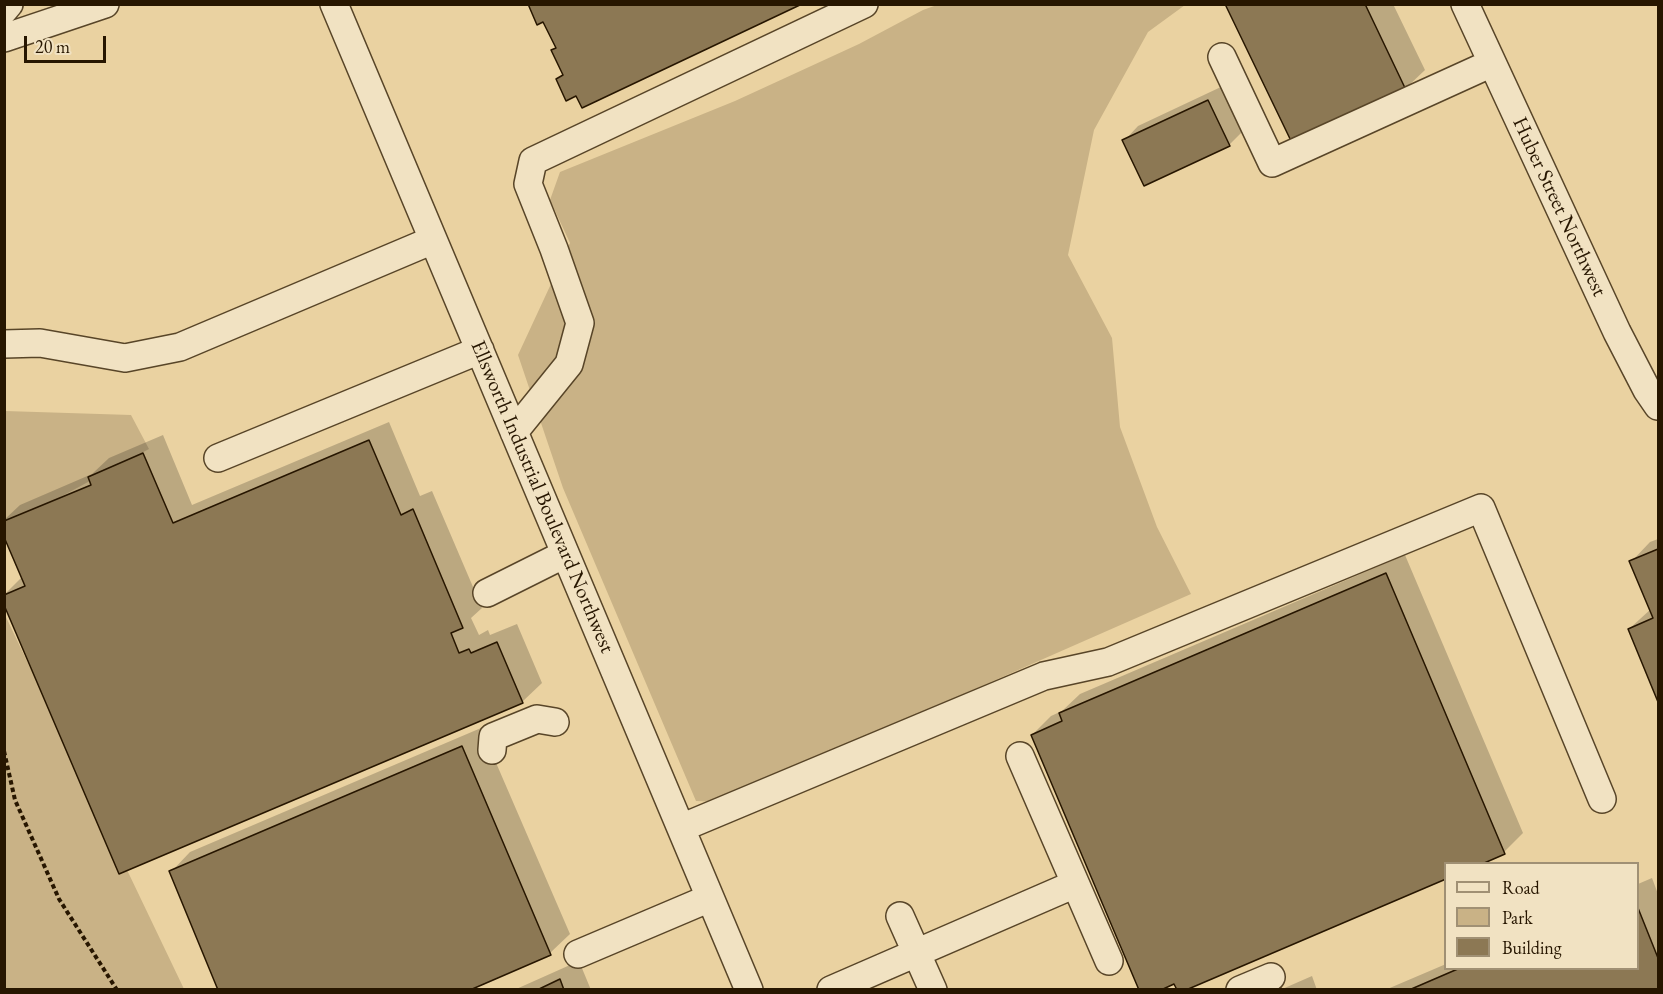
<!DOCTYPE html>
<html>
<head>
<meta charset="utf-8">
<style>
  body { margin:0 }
  #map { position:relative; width:1663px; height:994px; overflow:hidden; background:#ead2a1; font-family:"EB Garamond",serif }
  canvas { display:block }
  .frame { position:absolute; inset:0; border:6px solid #271600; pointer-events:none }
  .legend { position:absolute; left:1444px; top:862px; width:195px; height:108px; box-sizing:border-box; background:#f1e2c2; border:2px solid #a09074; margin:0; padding:8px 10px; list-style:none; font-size:18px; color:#271600 }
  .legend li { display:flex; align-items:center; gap:12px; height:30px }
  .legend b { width:30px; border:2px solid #a09074 }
  .scale { position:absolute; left:24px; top:36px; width:82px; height:27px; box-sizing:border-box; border:3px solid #271600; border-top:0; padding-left:8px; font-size:18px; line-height:21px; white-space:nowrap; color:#271600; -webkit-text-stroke:4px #f1e2c2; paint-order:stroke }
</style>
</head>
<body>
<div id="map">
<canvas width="1663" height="994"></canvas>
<div class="frame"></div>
<ul class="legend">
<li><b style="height:8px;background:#f1e2c2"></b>Road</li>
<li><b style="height:16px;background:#c9b286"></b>Park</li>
<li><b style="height:16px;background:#8c7854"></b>Building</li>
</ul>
<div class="scale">20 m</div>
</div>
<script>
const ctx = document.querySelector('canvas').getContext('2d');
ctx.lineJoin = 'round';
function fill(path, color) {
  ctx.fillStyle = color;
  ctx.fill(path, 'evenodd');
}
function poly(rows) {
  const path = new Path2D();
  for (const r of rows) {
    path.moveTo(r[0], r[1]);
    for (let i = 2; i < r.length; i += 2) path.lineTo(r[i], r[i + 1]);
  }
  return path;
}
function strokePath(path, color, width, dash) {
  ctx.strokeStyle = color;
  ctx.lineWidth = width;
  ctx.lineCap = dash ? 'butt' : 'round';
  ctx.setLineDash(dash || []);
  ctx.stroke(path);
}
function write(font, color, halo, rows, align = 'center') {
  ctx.font = font + ' "EB Garamond",serif';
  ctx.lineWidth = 6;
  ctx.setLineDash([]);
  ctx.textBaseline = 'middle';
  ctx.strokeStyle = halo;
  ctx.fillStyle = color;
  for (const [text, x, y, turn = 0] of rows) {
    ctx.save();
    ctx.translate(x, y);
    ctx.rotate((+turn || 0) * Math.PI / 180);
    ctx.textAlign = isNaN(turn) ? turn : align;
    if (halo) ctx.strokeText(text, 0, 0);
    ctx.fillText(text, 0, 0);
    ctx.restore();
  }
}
fill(poly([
  [937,5,1185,5,1148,32,1094,130,1068,255,1112,338,1120,427,1157,527,1191,594,718,802,696,801,563,488,518,355,570,243,550,200,560,172,735,101,859,44,923,10],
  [5,411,131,415,149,449,5,527],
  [5,615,184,989,5,989]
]), '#c9b286');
fill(poly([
  [1227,4,1393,4,1425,70,1405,89],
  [1223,86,1244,130,1229,145,1124,141,1138,126],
  [389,422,420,496,432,491,482,608,471,618,479,635,488,630,490,635,517,624,542,683,522,702,4,601,4,595,22,577,4,533,4,520,20,505,92,474,109,458,163,435,192,505],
  [1658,539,1658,698,1629,629,1651,609,1631,562,1650,542],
  [1405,555,1523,833,1504,852,1032,735,1051,716,1062,711,1080,694],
  [481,728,570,934,550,953,466,990,171,872,190,852],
  [1652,878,1658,894,1658,990,1385,990,1446,964,1446,968,1638,968,1638,884],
  [579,961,591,990,514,990],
  [1312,976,1317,990,1280,990]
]), '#0003');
const building = poly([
  [528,4,802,4,582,108,576,96,566,101,556,79,563,75,551,50,556,48,543,22,537,25,528,4],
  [1225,4,1365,4,1406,90,1293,145,1225,4],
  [1208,100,1230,146,1144,186,1122,140,1208,100],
  [369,440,401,515,413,509,463,628,451,633,459,653,469,649,471,653,497,642,523,703,119,874,4,605,4,595,25,586,4,537,4,521,91,485,88,477,143,453,173,523,369,440],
  [1658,549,1658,702,1628,629,1653,618,1629,561,1658,549],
  [1386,573,1505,854,1482,864,1446,864,1446,879,1186,990,1177,990,1174,984,1161,990,1139,990,1031,735,1062,721,1059,713,1386,573],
  [462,746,551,955,470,990,218,990,169,871,462,746],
  [1638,908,1658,958,1658,990,1409,990,1460,968,1638,968,1638,908],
  [560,979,564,990,537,990,560,979]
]);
fill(building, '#8c7854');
strokePath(building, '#271600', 1.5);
const minor = poly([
  [334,4,749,990],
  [1465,4,1617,332,1647,390,1658,406],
  [4,10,9,4],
  [4,38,105,4],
  [1222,57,1272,163,1492,63],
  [4,344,40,343,125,358,180,347,433,240],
  [514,432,569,364,580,323,554,249,528,184,533,161,864,4],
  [218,458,480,350],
  [487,593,565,554],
  [492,750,493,737,537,719,555,722],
  [1020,756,1109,961],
  [681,828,1044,676,1108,662,1481,508,1602,799],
  [900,916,933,990],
  [578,954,710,898],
  [831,990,1075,884],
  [1240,990,1271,977]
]);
strokePath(minor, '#584528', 30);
strokePath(poly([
  [4,751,15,800,59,899,117,990]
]), '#271600', 4, [4.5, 3]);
strokePath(minor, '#f1e2c2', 27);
write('21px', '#271600', '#f1e2c2', [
  ["Huber Street Northwest",1559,207,65],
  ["Ellsworth Industrial Boulevard Northwest",542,497,67]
]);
</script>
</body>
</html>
